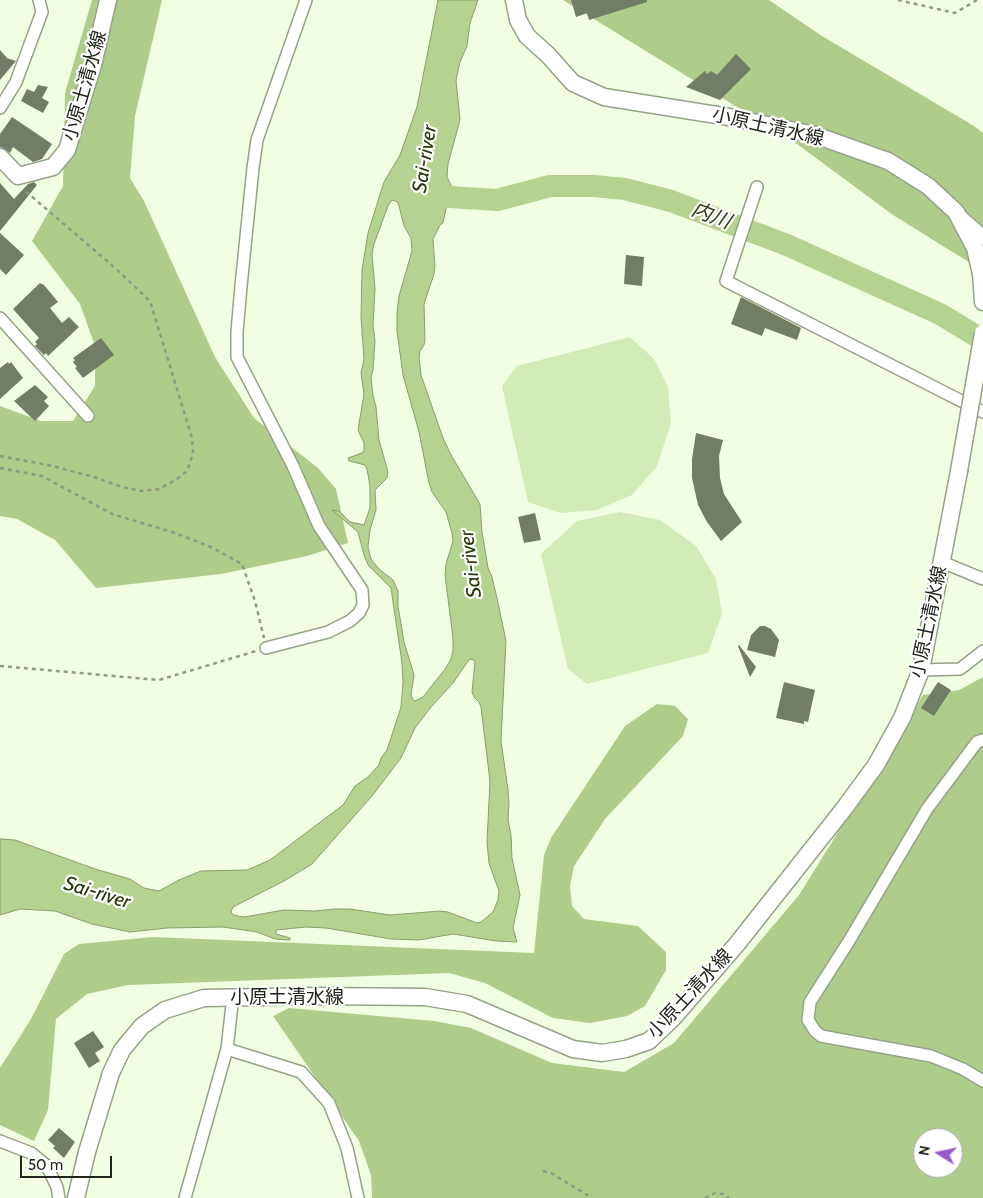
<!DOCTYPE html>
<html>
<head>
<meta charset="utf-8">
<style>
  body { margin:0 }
  #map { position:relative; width:983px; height:1198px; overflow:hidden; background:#f1fee2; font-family:Cabin,sans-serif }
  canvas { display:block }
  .north { position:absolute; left:913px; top:1128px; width:50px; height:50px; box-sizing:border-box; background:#fff; border:1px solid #a6a8a4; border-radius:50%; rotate:280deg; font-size:14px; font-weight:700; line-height:20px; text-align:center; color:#21251b }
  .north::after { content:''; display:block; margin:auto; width:18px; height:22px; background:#9c59cf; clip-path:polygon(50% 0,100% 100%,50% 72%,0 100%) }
  .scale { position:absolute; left:20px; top:1156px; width:92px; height:22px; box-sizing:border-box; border:2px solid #21251b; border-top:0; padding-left:6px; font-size:15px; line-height:18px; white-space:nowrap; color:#21251b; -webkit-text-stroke:4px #fff; paint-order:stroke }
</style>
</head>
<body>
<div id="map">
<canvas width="983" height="1198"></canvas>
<div class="north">N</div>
<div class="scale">50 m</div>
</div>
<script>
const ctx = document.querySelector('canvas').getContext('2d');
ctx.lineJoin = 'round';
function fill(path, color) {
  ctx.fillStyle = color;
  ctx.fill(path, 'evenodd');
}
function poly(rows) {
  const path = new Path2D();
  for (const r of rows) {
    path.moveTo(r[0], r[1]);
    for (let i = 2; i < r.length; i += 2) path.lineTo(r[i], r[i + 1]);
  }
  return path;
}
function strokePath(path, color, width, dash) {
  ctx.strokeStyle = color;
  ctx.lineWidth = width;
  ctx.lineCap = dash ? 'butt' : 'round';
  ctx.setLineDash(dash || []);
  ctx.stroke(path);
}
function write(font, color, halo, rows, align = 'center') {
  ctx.font = font + ' Cabin,"Noto Sans JP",sans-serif';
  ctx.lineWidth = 4.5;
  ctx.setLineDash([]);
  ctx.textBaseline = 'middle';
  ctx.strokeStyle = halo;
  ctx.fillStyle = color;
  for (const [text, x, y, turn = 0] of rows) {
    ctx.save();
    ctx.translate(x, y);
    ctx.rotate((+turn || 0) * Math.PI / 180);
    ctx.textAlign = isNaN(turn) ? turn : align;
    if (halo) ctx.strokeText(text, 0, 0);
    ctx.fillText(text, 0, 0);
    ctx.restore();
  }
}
fill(poly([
  [630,337,654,359,668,387,671,424,657,466,632,495,597,510,561,513,528,502,502,386,517,366],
  [620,512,660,520,696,546,716,579,722,614,708,653,587,684,568,669,541,554,577,521]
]), '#d3ebb7');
fill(poly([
  [92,0,162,0,135,116,130,178,144,201,215,357,254,418,318,468,336,489,348,543,307,556,221,574,96,588,55,540,17,519,0,516,0,406,41,421,73,421,95,386,95,346,80,304,32,241,63,186,65,93],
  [563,0,769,0,822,36,974,126,983,133,983,271,893,215,797,144],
  [983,677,983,1198,372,1198,371,1175,359,1141,273,1016,289,1008,434,1021,471,1028,552,1063,624,1072,674,1043,799,895,923,695,959,690],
  [923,1138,953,1138,953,1168,923,1168],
  [657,704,675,706,688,719,683,736,605,819,574,866,570,886,572,906,584,919,638,926,666,952,666,970,645,1006,627,1016,590,1023,553,1018,485,983,449,973,128,985,87,994,56,1019,48,1110,34,1141,0,1125,0,1068,31,1019,64,954,79,944,153,937,534,953,544,855,551,838,625,726]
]), '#afcd8a');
const water = poly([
  [438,0,478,0,470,23,467,46,460,62,456,80,460,120,448,164,447,177,451,185,443,223,440,225,433,239,435,266,434,274,424,304,425,339,424,345,420,351,419,358,421,375,443,438,451,455,480,504,482,532,488,568,492,577,497,598,506,641,501,741,508,790,509,803,508,820,511,835,512,858,520,895,513,928,517,942,496,941,453,934,419,940,391,939,326,928,306,927,276,930,276,934,290,938,290,940,288,940,275,939,257,932,223,927,167,928,130,932,92,924,55,911,20,909,0,915,0,839,15,840,95,869,130,879,144,888,159,891,179,880,201,871,247,870,270,860,343,805,355,786,369,776,379,765,381,758,387,750,401,707,403,683,402,663,391,588,368,565,364,555,358,532,332,510,339,511,350,522,364,525,370,508,370,486,367,469,365,465,349,461,348,458,362,453,364,450,364,443,358,430,364,394,361,373,364,359,361,317,362,270,368,233,384,182,400,155,417,107,438,0],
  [392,200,398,202,404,226,411,238,412,251,399,296,397,312,397,331,403,375,419,432,429,483,432,492,446,512,452,533,453,541,446,564,445,575,453,638,453,651,451,659,445,669,423,697,415,701,413,700,411,695,414,675,404,642,398,606,398,591,393,580,379,569,371,559,368,547,370,530,376,510,375,490,387,478,388,472,379,440,376,407,373,395,371,378,373,370,375,341,373,325,375,289,372,254,374,244,388,206,392,200],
  [471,659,474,660,475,662,472,692,474,697,479,702,481,707,490,781,487,842,489,863,499,891,498,900,493,912,481,922,477,923,448,912,440,911,390,915,350,909,334,909,315,911,284,910,244,917,233,915,231,912,233,907,284,881,312,864,372,796,401,758,415,728,431,707,453,683,468,661,471,659]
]);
fill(water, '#b4d290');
strokePath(water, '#889e6d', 1);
strokePath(poly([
  [419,195,497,200,550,186,594,186,625,189,671,201,787,245,940,314,983,340]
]), '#b4d290', 22);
fill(poly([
  [571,0,647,0,647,2,589,20,587,13,576,17],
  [0,50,7,58,16,61,0,80],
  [736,54,751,69,720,100,686,87,705,71,707,74,711,71,717,75],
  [38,85,48,87,42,98,49,102,43,113,21,101,27,89,34,92],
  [12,117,52,144,42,159,33,162,13,147,10,153,3,148,0,147,0,134],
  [34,182,37,185,0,231,0,183,14,199,28,184],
  [0,233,24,255,6,275,0,269],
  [626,255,644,257,642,286,624,284],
  [40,283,44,285,58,302,50,308,62,323,69,317,79,327,48,356,46,353,44,355,35,346,37,344,35,342,39,338,13,309],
  [741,297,801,328,797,340,765,328,762,336,731,324],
  [101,338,114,355,83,378,75,368,77,367,73,362,75,360,73,358],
  [8,362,9,364,11,362,23,378,0,399,0,368],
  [35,385,48,397,44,401,49,406,35,421,14,401],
  [696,433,723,440,719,456,720,478,724,494,742,522,721,541,707,522,698,505,692,478,692,459],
  [535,513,541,540,524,543,518,517],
  [760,626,765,626,771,629,779,640,775,657,747,650,751,635],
  [739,645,756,667,750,677,738,646],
  [784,682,815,690,808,722,804,721,804,724,776,718],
  [938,682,951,690,934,716,921,708],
  [93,1031,104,1047,95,1053,100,1061,89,1068,74,1043],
  [59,1128,75,1142,64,1158,53,1148,55,1146,48,1140]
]), '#727d65');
const street = poly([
  [0,108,16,82,42,12,39,0],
  [757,187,726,281,983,412],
  [962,217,978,231,983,239],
  [0,318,88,416],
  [942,562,983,579],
  [266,648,328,632,350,621,359,613,363,605,362,590,319,526,293,466,237,357,237,332,241,286,253,168,257,140,306,0],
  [921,670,960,669,983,651],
  [983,740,977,742,927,809,849,941,810,1002,808,1020,815,1031,821,1036,931,1056,963,1069,983,1081],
  [227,1049,301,1072,329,1103,347,1148,358,1198],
  [0,1141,31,1153,47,1166,57,1187,59,1198],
  [185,1198,227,1049,233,996]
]);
const secondary = poly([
  [514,0,518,20,527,36,548,55,573,83,604,97,729,117,815,135,888,161,928,186,956,212,975,248,981,274,983,302],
  [0,157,18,176,53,167,67,150,93,65,108,0],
  [76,1198,87,1152,111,1073,122,1050,142,1026,165,1010,204,998,318,996,425,997,467,1004,573,1049,602,1053,626,1049,649,1041,673,1018,737,944,843,810,876,765,902,718,921,670,959,471]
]);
strokePath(street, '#96a288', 14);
strokePath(secondary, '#96a288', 19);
strokePath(poly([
  [898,0,955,13,977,0],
  [0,456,48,465,94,477,122,487,142,491,159,489,177,479,187,471,193,454,192,438,150,301,114,267,23,189],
  [0,468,42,476,112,514,175,533,211,547,242,564,255,601,264,638],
  [0,666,159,680,256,651],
  [543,1171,551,1173,592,1198],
  [705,1198,715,1193,723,1194,729,1198]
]), '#909985', 2.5, [4, 4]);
strokePath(street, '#fff', 11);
strokePath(secondary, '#fff', 16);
const secondaryBridge = poly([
  [959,471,983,333]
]);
strokePath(secondaryBridge, '#96a288', 19, []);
strokePath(secondaryBridge, '#fff', 16);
write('19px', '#21251b', '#fff', [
  ["小原土清水線",85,86,-74],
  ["小原土清水線",768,127,13],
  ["小原土清水線",929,622,-78],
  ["小原土清水線",690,994,-47],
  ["小原土清水線",287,997]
]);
write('italic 20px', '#263806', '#fff', [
  ["Sai-river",425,159,-81],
  ["内川",711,216,21],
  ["Sai-river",471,564,-97],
  ["Sai-river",97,893,17]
]);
</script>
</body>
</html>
